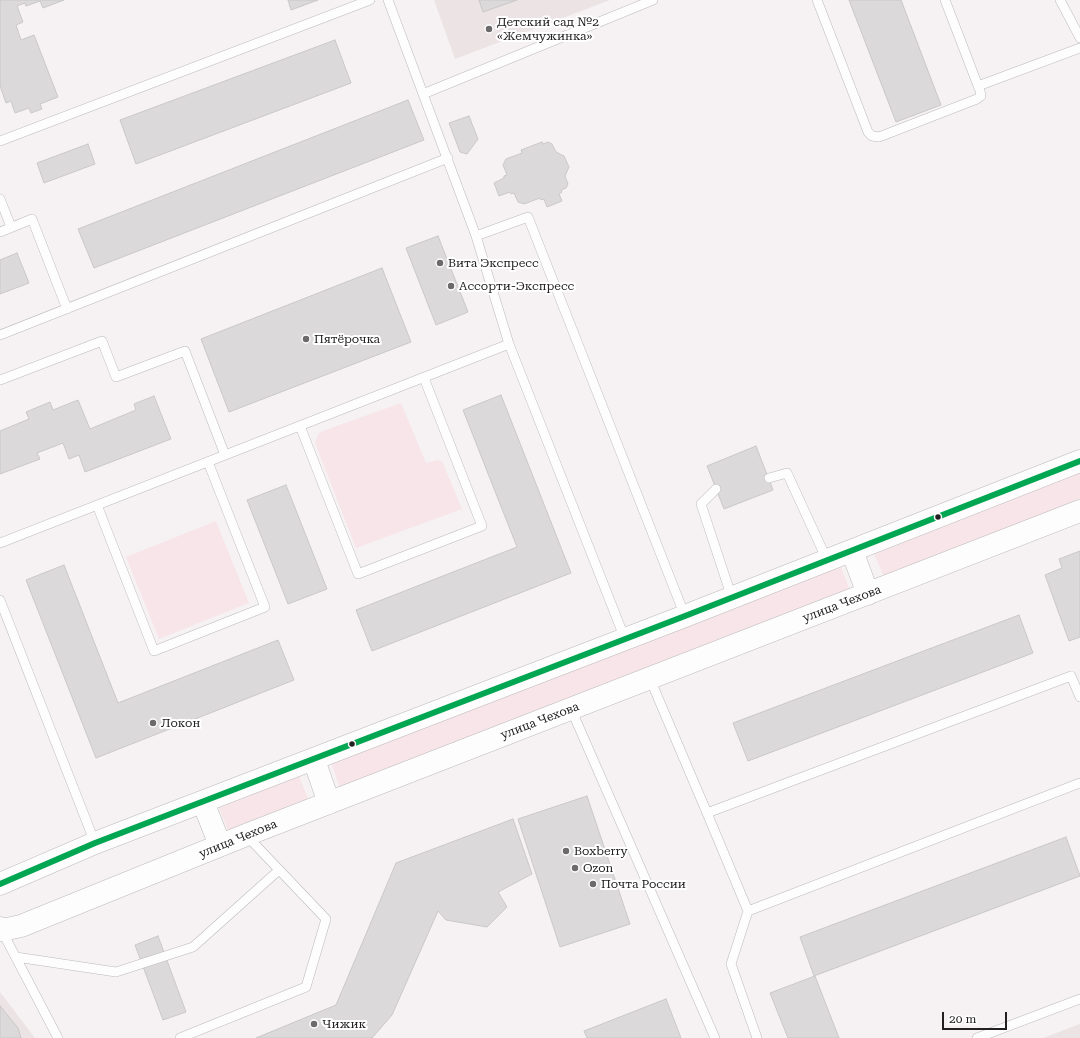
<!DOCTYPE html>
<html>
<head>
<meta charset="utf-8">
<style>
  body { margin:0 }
  #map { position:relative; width:1080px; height:1038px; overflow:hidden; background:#f6f2f3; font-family:"Roboto Serif",serif }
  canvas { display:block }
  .scale { position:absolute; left:942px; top:1012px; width:65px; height:18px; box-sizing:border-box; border:2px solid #222020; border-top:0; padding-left:5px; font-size:12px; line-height:14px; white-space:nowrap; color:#222020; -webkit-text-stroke:3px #fff; paint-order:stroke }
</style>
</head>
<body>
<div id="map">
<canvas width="1080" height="1038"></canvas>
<div class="scale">20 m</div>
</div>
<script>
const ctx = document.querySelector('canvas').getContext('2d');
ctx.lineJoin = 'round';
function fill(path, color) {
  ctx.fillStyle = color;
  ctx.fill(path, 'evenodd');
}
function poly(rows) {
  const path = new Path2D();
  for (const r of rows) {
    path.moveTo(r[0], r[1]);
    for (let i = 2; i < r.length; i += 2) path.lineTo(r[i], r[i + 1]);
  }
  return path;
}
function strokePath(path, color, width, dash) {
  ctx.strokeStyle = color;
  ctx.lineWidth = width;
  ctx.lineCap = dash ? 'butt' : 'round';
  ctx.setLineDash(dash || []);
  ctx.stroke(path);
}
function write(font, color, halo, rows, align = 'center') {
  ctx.font = font + ' "Roboto Serif",serif';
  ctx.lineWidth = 4;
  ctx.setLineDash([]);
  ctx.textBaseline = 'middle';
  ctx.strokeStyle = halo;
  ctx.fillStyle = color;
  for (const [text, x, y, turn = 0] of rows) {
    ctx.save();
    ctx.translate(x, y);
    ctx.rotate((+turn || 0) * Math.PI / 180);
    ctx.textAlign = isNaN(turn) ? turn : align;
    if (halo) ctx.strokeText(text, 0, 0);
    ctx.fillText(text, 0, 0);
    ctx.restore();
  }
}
fill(poly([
  [434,0,610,0,455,59],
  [0,992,35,1038,0,1038],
  [1080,1024,1080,1038,1043,1038]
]), '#ece3e5');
fill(poly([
  [401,403,426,463,437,460,442,461,462,509,356,548,315,443,318,435,320,432],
  [1080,472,1080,499,884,577,874,554],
  [216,521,249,603,159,639,126,557],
  [840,565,850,590,340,788,331,762],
  [299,776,309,801,229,833,219,808]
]), '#f7e5e9');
const building = poly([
  [0,0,64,0,43,8,40,1,26,6,25,3,17,6,23,22,16,25,21,40,34,35,58,97,40,104,42,109,31,113,29,108,15,113,11,101,6,103,0,86,0,0],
  [288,0,318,0,291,10,288,0],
  [479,0,517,0,483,12,479,0],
  [849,0,901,0,941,105,896,122,849,0],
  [335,40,351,83,136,164,120,120,335,40],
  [408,100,424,140,94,268,78,229,408,100],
  [469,116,478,139,467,154,460,152,449,123,469,116],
  [542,142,543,144,548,142,552,144,556,152,564,156,569,167,565,176,568,184,566,188,561,190,562,192,559,194,562,201,547,207,544,199,541,200,540,198,524,204,518,202,514,193,511,194,510,192,499,196,494,183,504,178,504,176,507,175,503,165,506,159,522,153,521,150,542,142],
  [88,144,95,164,44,183,37,163,88,144],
  [438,236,468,312,436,325,406,248,438,236],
  [17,253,29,283,0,294,0,260,17,253],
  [382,268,411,342,229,412,201,339,382,268],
  [501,395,571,573,372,651,356,610,517,547,463,410,501,395],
  [154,396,171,439,85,472,79,455,69,459,63,443,37,453,40,459,0,474,0,431,29,419,26,412,50,402,53,410,78,400,90,429,136,410,134,404,154,396],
  [756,446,773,490,724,509,707,466,756,446],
  [286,485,327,589,288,604,247,500,286,485],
  [1080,551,1080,637,1069,641,1045,575,1062,568,1059,559,1080,551],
  [64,565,118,703,278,640,294,680,96,758,26,580,64,565],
  [1019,615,1033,653,748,761,733,723,1019,615],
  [587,796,630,924,560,947,518,819,587,796],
  [513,819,532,874,498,892,507,907,487,927,446,920,438,911,392,1015,372,1038,256,1038,336,1005,396,863,513,819],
  [1066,837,1080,876,814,976,800,937,1066,837],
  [158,936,186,1012,163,1020,135,945,158,936],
  [815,976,839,1038,788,1038,770,993,815,976],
  [666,999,681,1038,587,1038,584,1031,666,999],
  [0,1006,18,1028,21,1038,0,1038,0,1006]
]);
fill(building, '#dbd9d9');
strokePath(building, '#c9c7c7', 1);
const service = poly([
  [388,0,476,236,509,344,625,639],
  [817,0,868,132,872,136,879,137,977,99,981,96,980,91,945,0],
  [1060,0,1080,38],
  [978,86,1080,48],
  [423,94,653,0],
  [0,141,370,0],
  [0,199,11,227],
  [0,232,32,219,67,309],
  [476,236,528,217,685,616],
  [0,335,448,158],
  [0,380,102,341,116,377,185,351,225,455],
  [300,426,358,574,482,526,424,378],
  [769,478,787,473,827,560],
  [716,489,701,504,732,598],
  [97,505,154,651,265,607,208,462],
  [0,543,509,344],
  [0,600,95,843],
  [650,679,707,813,1071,676,1080,697],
  [571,709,715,1038],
  [707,813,748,911,731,964,757,1038],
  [748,911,1080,783],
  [2,931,58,1038],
  [16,957,116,972,193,947,279,870],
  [180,1038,306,987,326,919,246,835],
  [977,1038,1080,999]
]);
const tertiary = poly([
  [852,551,868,594],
  [314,760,329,803],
  [203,802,220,845],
  [0,884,95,843,685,616,1080,461],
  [0,928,2,930,21,926,246,835,1080,511]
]);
strokePath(service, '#bcbaba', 10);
strokePath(tertiary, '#bcbaba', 23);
strokePath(service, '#fefdfd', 9);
strokePath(tertiary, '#fefdfd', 22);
strokePath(poly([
  [0,884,95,843,685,616,1080,461]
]), '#00a651', 6);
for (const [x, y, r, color] of [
  [489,29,4,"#6c6a6a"],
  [440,263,4,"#6c6a6a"],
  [451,286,4,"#6c6a6a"],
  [306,339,4,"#6c6a6a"],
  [938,517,3.5,"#222020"],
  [153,723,4,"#6c6a6a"],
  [352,744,3.5,"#222020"],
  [566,851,4,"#6c6a6a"],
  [575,868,4,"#6c6a6a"],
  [593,884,4,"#6c6a6a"],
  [314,1024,4,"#6c6a6a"]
]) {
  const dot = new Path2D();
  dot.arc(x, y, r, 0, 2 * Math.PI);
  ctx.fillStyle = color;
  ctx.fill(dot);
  strokePath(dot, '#fff', 1.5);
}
write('12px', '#222020', '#fff', [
  ["Детский сад №2",497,22],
  ["«Жемчужинка»",497,36],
  ["Вита Экспресс",448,263],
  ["Ассорти-Экспресс",459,286],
  ["Пятёрочка",314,339],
  ["Локон",161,723],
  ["Boxberry",574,851],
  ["Ozon",583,868],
  ["Почта России",601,884],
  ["Чижик",322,1024]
], 'left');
write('12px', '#222020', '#fff', [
  ["улица Чехова",842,604,-21],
  ["улица Чехова",540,721,-21],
  ["улица Чехова",238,839,-22]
]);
</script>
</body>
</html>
